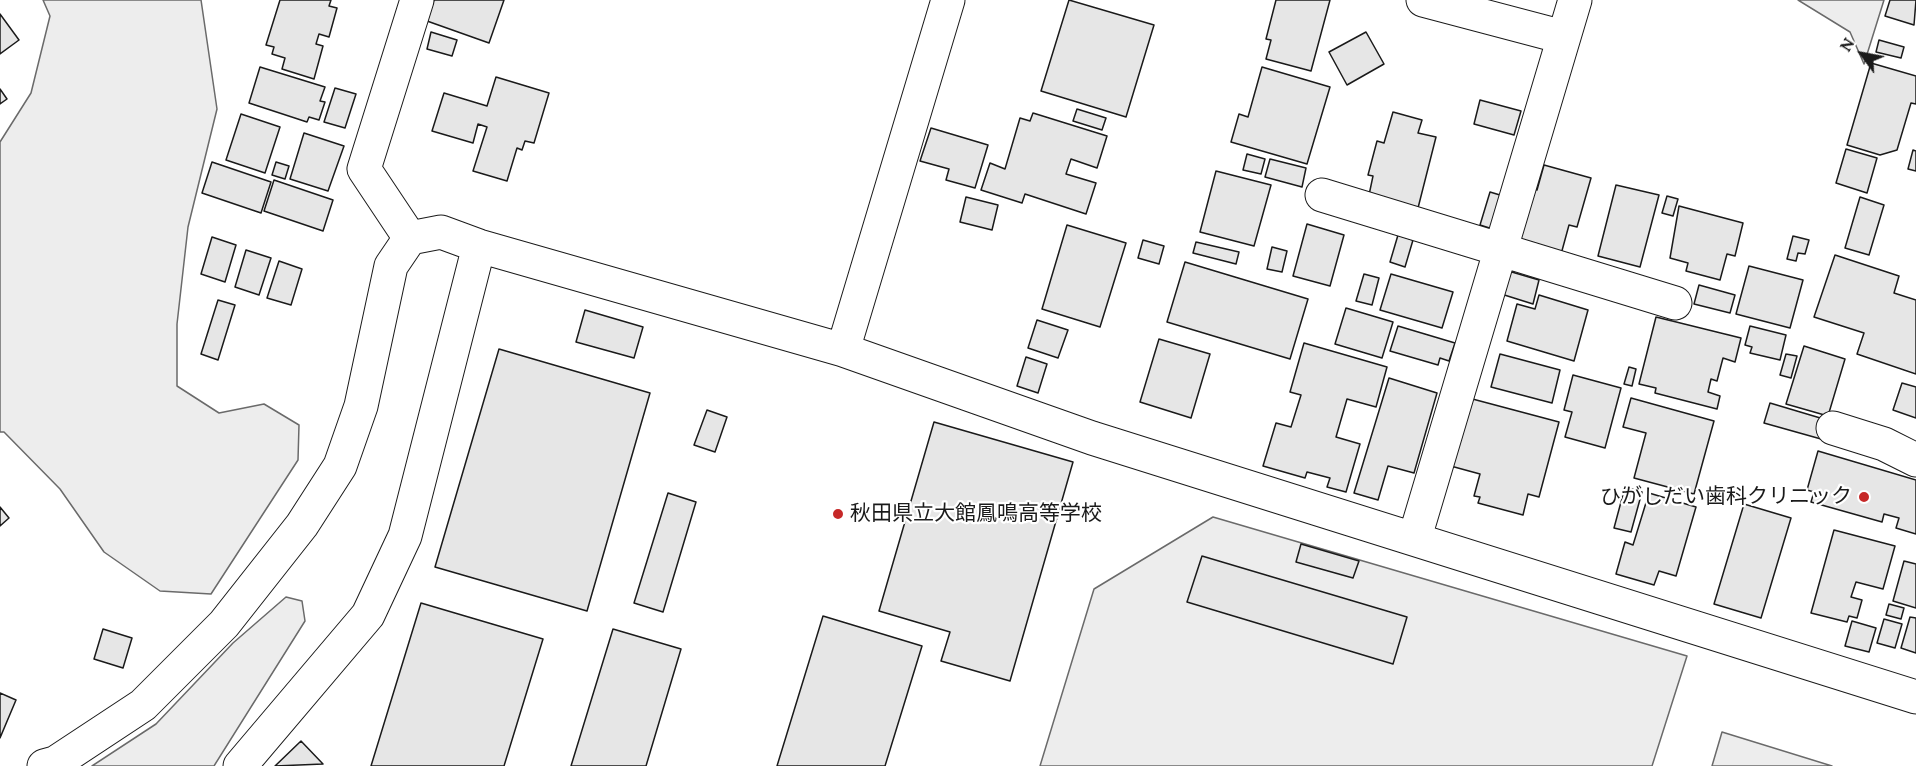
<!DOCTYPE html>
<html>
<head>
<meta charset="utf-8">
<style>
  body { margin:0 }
  #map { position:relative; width:1916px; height:766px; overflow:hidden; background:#fff; font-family:Lora,serif }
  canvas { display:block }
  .north { position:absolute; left:1832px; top:24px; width:60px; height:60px; -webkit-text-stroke:4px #fff; paint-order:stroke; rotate:302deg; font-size:16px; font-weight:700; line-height:24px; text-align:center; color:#1a1a1a }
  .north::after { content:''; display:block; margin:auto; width:21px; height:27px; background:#1a1a1a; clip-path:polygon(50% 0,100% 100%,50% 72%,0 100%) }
</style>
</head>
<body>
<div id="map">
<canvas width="1916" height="766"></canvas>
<div class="north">N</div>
</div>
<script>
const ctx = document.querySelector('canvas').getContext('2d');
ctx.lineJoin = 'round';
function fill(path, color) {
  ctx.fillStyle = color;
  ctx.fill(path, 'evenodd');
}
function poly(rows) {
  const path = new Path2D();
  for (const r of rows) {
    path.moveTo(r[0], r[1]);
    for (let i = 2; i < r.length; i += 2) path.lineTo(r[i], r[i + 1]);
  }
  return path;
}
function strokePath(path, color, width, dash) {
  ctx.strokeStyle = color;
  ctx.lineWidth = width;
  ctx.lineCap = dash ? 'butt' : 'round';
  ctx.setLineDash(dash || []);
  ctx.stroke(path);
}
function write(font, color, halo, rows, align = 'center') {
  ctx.font = font + ' Lora,"Noto Sans JP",serif';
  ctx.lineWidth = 4.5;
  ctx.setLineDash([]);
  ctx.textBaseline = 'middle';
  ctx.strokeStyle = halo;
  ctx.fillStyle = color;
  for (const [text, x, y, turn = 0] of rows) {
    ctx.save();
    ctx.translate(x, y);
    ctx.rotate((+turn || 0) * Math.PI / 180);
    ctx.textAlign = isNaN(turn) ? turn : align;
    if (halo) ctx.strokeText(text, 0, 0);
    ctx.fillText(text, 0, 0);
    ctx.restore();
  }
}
const built = poly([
  [43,0,201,0,217,109,188,227,177,324,177,386,219,413,264,404,299,425,298,460,211,594,160,591,104,552,60,489,4,432,0,432,0,142,31,93,50,16,43,0],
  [1798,0,1884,0,1864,64,1850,32,1798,0],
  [1213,517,1687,656,1652,766,1040,766,1094,589,1213,517],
  [286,597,302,601,305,621,214,766,92,766,156,724,233,643,286,597],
  [1722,732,1832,766,1712,766,1722,732]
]);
fill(built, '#ededed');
strokePath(built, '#6a6a6a', 1.5);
const building = poly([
  [280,0,331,0,329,6,337,8,329,37,319,34,316,44,323,46,314,79,282,69,285,58,272,54,274,47,266,45,280,0],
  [434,0,504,0,489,43,427,21,434,0],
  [1069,0,1154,25,1126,117,1041,91,1069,0],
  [1276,0,1330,0,1311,71,1266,59,1271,40,1266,39,1276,0],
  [1890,0,1916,0,1914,25,1885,16,1890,0],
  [0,14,19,40,0,54,0,14],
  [431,32,457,40,452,56,427,49,431,32],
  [1366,32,1384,64,1347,85,1329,52,1366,32],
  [1879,40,1904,47,1901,58,1876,52,1879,40],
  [1871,63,1916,76,1916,104,1911,103,1897,150,1880,155,1847,145,1871,63],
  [260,67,325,87,320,101,325,102,319,120,309,117,307,122,249,103,260,67],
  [1262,67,1330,87,1307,164,1231,142,1239,114,1248,117,1262,67],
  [496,77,549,93,534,143,525,141,522,150,517,148,507,181,473,171,487,127,478,124,473,143,432,131,444,93,487,106,496,77],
  [335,88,356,94,345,128,324,122,335,88],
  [0,89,7,99,0,104,0,89],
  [1480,100,1521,111,1514,135,1474,124,1480,100],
  [1077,109,1106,118,1102,130,1073,121,1077,109],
  [1393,112,1422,120,1418,133,1436,137,1418,208,1369,195,1373,176,1368,175,1377,141,1384,143,1393,112],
  [1033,113,1107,136,1097,168,1071,159,1066,174,1096,183,1086,214,1025,194,1022,203,981,190,990,163,1005,169,1020,118,1030,121,1033,113],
  [241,114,280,127,265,173,226,160,241,114],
  [931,128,988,145,975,188,946,180,949,169,920,161,931,128],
  [304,133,344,146,328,191,290,179,304,133],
  [1846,149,1877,158,1867,193,1836,183,1846,149],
  [1913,150,1916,151,1916,171,1908,169,1913,150],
  [1247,154,1265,159,1261,174,1243,170,1247,154],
  [1270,159,1306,168,1302,187,1265,177,1270,159],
  [212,162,271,182,261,213,202,193,212,162],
  [276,162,289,166,285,179,272,175,276,162],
  [1544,165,1591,178,1577,227,1569,225,1560,258,1512,244,1529,188,1537,190,1544,165],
  [1216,171,1271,185,1254,246,1200,232,1216,171],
  [274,180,333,200,323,231,264,211,274,180],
  [1616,185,1659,195,1640,267,1598,256,1616,185],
  [1490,192,1510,198,1499,231,1480,225,1490,192],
  [1667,196,1678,199,1673,216,1662,213,1667,196],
  [966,197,998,205,992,230,960,222,966,197],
  [1860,197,1884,205,1869,255,1845,248,1860,197],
  [1679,206,1743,223,1735,256,1727,254,1720,280,1686,271,1688,263,1670,258,1679,206],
  [1307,224,1344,235,1330,286,1293,276,1307,224],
  [1067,225,1126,243,1100,327,1042,309,1067,225],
  [1398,235,1413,240,1405,267,1390,262,1398,235],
  [1793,236,1809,240,1805,254,1798,253,1796,261,1787,259,1793,236],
  [212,237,236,245,225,282,201,274,212,237],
  [1143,240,1164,246,1159,264,1138,258,1143,240],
  [1196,242,1239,252,1236,264,1193,253,1196,242],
  [1272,247,1287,251,1282,272,1267,269,1272,247],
  [246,250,271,258,259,295,235,287,246,250],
  [1835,255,1899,276,1894,293,1916,300,1916,374,1857,354,1864,333,1814,317,1835,255],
  [279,261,302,269,291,305,267,298,279,261],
  [1185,262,1308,299,1290,359,1167,322,1185,262],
  [1749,266,1803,280,1790,328,1736,314,1749,266],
  [1505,270,1539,280,1533,304,1498,293,1505,270],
  [1364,274,1379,278,1372,305,1356,301,1364,274],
  [1391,274,1453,292,1442,328,1380,310,1391,274],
  [1699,285,1735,295,1730,313,1694,304,1699,285],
  [1539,295,1588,310,1574,361,1507,341,1517,304,1535,309,1539,295],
  [218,300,235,305,218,360,201,354,218,300],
  [1346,308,1393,322,1382,358,1335,344,1346,308],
  [585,310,643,327,634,358,576,342,585,310],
  [1656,317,1741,338,1735,362,1723,358,1717,381,1711,379,1708,392,1720,396,1717,409,1655,393,1656,388,1639,384,1656,317],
  [1037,320,1068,330,1058,358,1028,348,1037,320],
  [1398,326,1455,343,1449,361,1440,358,1438,365,1390,351,1398,326],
  [1750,326,1786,335,1780,360,1750,353,1752,347,1745,345,1750,326],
  [1159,339,1210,354,1191,418,1140,402,1159,339],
  [1304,343,1387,367,1376,407,1347,399,1336,437,1360,444,1346,492,1327,487,1330,478,1307,472,1305,478,1263,466,1276,423,1291,427,1301,395,1290,392,1304,343],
  [1804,346,1845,359,1828,416,1786,404,1804,346],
  [499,349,650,393,587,611,435,567,499,349],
  [1500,354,1560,370,1552,403,1491,387,1500,354],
  [1786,354,1797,356,1791,378,1780,375,1786,354],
  [1026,357,1047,364,1038,393,1017,386,1026,357],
  [1629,367,1636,369,1632,386,1624,384,1629,367],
  [1573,375,1621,388,1605,448,1565,437,1572,412,1564,410,1573,375],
  [1389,378,1437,393,1414,473,1388,466,1378,500,1354,493,1389,378],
  [1902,383,1916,387,1916,418,1893,410,1902,383],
  [1465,397,1559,422,1539,497,1528,494,1523,515,1478,503,1480,497,1474,496,1480,474,1447,465,1465,397],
  [1631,398,1714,421,1694,494,1634,478,1646,433,1623,427,1631,398],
  [1770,403,1827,420,1821,439,1764,423,1770,403],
  [707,410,727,417,715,452,694,445,707,410],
  [934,422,1073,462,1010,681,941,661,950,632,879,611,934,422],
  [1818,451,1916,480,1916,534,1896,528,1899,518,1884,514,1882,522,1811,502,1814,492,1807,490,1818,451],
  [1625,487,1642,492,1631,532,1614,528,1625,487],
  [668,493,696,502,663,612,634,603,668,493],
  [1649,493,1696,507,1676,576,1659,571,1654,585,1616,574,1625,542,1633,545,1649,493],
  [1744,504,1791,518,1761,618,1714,604,1744,504],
  [0,507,9,518,0,526,0,507],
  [1834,530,1895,546,1883,589,1856,582,1851,597,1862,600,1857,618,1849,616,1847,622,1811,613,1834,530],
  [1301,544,1359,561,1353,578,1296,562,1301,544],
  [1202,556,1407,617,1393,664,1187,602,1202,556],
  [1904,561,1916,564,1916,608,1893,601,1904,561],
  [421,603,543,639,504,766,371,766,421,603],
  [1889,604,1904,608,1901,619,1886,615,1889,604],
  [823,616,922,646,885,766,777,766,823,616],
  [1910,617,1916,618,1916,653,1901,648,1910,617],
  [1884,619,1902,624,1895,648,1877,643,1884,619],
  [1852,621,1876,628,1869,652,1845,646,1852,621],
  [103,629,132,638,123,668,94,659,103,629],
  [613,629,681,649,646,766,571,766,613,629],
  [0,693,16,700,0,738,0,693],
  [301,741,323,764,275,766,301,741]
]);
fill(building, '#e6e6e6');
strokePath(building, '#1a1a1a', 1.5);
const minor = poly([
  [1423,0,1563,37],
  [1322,195,1675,303],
  [410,238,364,169,417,0],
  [843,350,948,0],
  [1833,428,1884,444,1916,460],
  [1415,537,1575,0],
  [44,766,55,763,143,705,224,624,302,525,340,466,361,406,391,266,410,238,441,232,479,246,843,350,1092,438,1916,697],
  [240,766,368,615,405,536,479,246]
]);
strokePath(minor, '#1a1a1a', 35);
strokePath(minor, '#fff', 33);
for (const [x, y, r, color] of [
  [1864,497,6,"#c62828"],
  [838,514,6,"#c62828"]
]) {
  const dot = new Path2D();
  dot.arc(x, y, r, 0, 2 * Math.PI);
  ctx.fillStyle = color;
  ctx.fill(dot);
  strokePath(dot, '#fff', 2);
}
write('21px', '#1a1a1a', '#fff', [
  ["ひがしだい歯科クリニック",1852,497],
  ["秋田県立大館鳳鳴高等学校",850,514,"left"]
], 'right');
</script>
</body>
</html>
